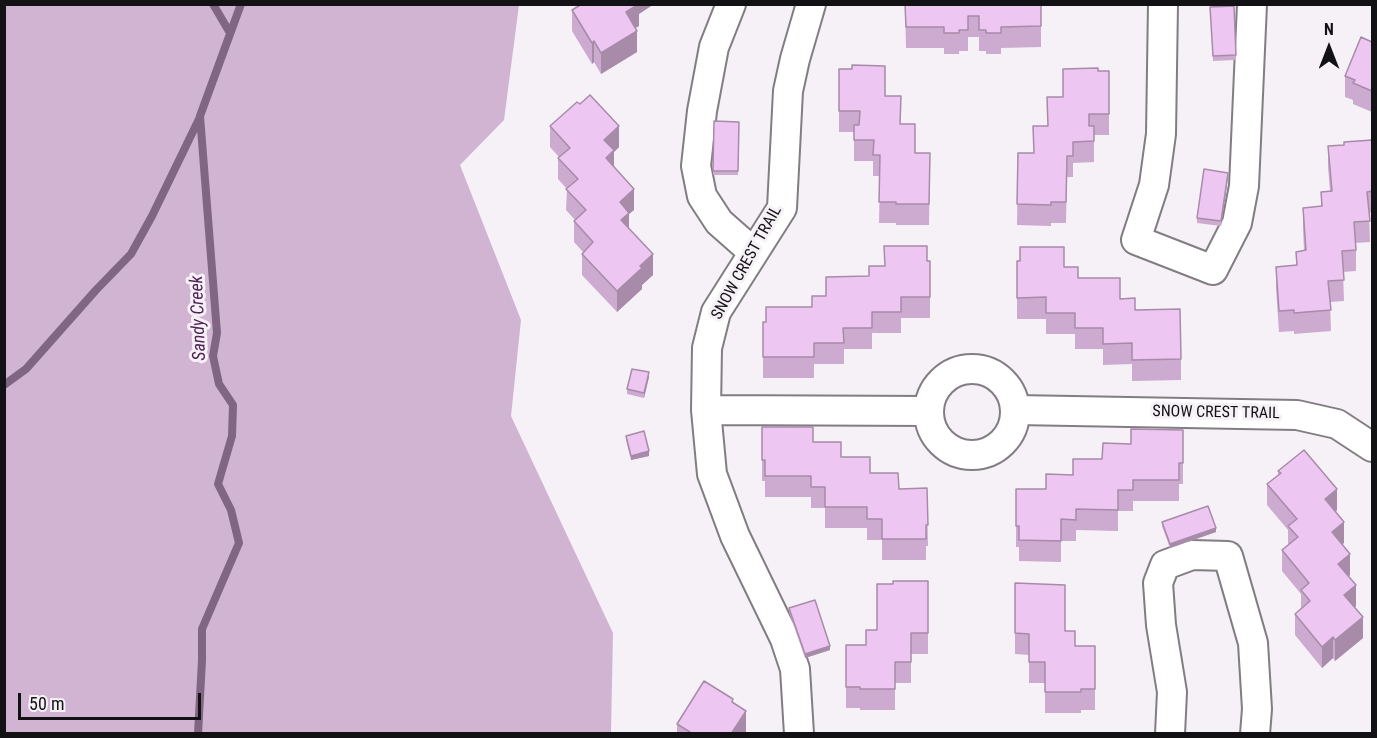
<!DOCTYPE html>
<html>
<head>
<meta charset="utf-8">
<style>
  body { margin:0 }
  #map { position:relative; width:1377px; height:738px; overflow:hidden; background:#f6f1f7; font-family:"Roboto Condensed",sans-serif }
  canvas { display:block }
  .frame { position:absolute; inset:0; border:6px solid #121113; pointer-events:none }
  .north { position:absolute; left:1299px; top:18px; width:60px; height:60px; -webkit-text-stroke:4px #f6f1f7; paint-order:stroke; rotate:0deg; font-size:16px; font-weight:700; line-height:24px; text-align:center; color:#121113 }
  .north::after { content:''; display:block; margin:auto; width:21px; height:27px; background:#121113; clip-path:polygon(50% 0,100% 100%,50% 72%,0 100%) }
  .scale { position:absolute; left:18px; top:693px; width:183px; height:27px; box-sizing:border-box; border:3px solid #121113; border-top:0; padding-left:8px; font-size:18px; line-height:21px; white-space:nowrap; color:#121113; -webkit-text-stroke:4px #f6f1f7; paint-order:stroke }
</style>
</head>
<body>
<div id="map">
<canvas width="1377" height="738"></canvas>
<div class="frame"></div>
<div class="north">N</div>
<div class="scale">50 m</div>
</div>
<script>
const ctx = document.querySelector('canvas').getContext('2d');
ctx.lineJoin = 'round';
function fill(path, color) {
  ctx.fillStyle = color;
  ctx.fill(path, 'evenodd');
}
function poly(rows) {
  const path = new Path2D();
  for (const r of rows) {
    if (r.length === 3) {
      path.moveTo(r[0] + r[2], r[1]);
      path.arc(r[0], r[1], r[2], 0, 2 * Math.PI);
      continue;
    }
    path.moveTo(r[0], r[1]);
    for (let i = 2; i < r.length; i += 2) path.lineTo(r[i], r[i + 1]);
  }
  return path;
}
function strokePath(path, color, width, dash) {
  ctx.strokeStyle = color;
  ctx.lineWidth = width;
  ctx.lineCap = dash ? 'butt' : 'round';
  ctx.setLineDash(dash || []);
  ctx.stroke(path);
}
function write(font, color, halo, rows, align = 'center') {
  ctx.font = font + ' "Roboto Condensed",sans-serif';
  ctx.lineWidth = 6;
  ctx.setLineDash([]);
  ctx.textBaseline = 'middle';
  ctx.strokeStyle = halo;
  ctx.fillStyle = color;
  for (const [text, x, y, turn = 0] of rows) {
    ctx.save();
    ctx.translate(x, y);
    ctx.rotate((+turn || 0) * Math.PI / 180);
    ctx.textAlign = isNaN(turn) ? turn : align;
    if (halo) ctx.strokeText(text, 0, 0);
    ctx.fillText(text, 0, 0);
    ctx.restore();
  }
}
fill(poly([
  [4,5,519,5,504,120,460,165,521,320,511,416,613,633,611,733,5,733]
]), '#d0b4d2');
strokePath(poly([
  [213,4,230,33],
  [4,385,26,369,96,290,131,254,152,216,200,117],
  [198,734,202,660,202,629,239,543,231,510,218,484,232,436,233,405,219,384,213,356,217,333,200,116,241,4]
]), '#806683', 8);
const minor = poly([
  [731,4,714,47,702,111,696,166,702,196,719,222,753,252],
  [811,4,795,59,788,91,782,208,716,312,707,348,706,410,929,411],
  [1163,4,1161,134,1154,185,1136,240,1213,270,1237,223,1244,186,1252,4],
  [972,412,43],
  [706,410,712,474,735,536,785,639,795,669,799,734],
  [1016,410,1297,415,1337,424,1372,447],
  [1170,734,1172,692,1161,625,1158,583,1165,565,1192,555,1228,556,1253,643,1257,709,1255,734]
]);
strokePath(minor, '#827d82', 32);
strokePath(minor, '#fff', 28);
fill(poly([
  [582,4,654,4,639,14,639,26,635,28,637,52,601,74,594,62,592,64,572,31,572,10],
  [905,4,1041,4,1041,47,1001,48,1001,54,986,54,986,51,979,51,979,37,968,37,968,51,959,51,959,54,944,54,944,48,906,48],
  [1234,6,1236,60,1213,61,1210,7],
  [1372,42,1372,112,1353,104,1353,100,1345,97,1345,76],
  [839,69,885,96,915,153,930,153,929,225,896,225,896,223,879,223,880,176,873,176,873,161,854,161,854,132,839,132],
  [1098,71,1109,71,1109,135,1094,135,1094,162,1073,163,1073,177,1067,177,1066,223,1051,223,1051,226,1017,225,1018,153,1034,153,1033,126,1047,126,1063,97],
  [714,121,739,122,738,175,713,175],
  [550,126,619,147,614,152,614,166,634,210,629,214,629,229,653,275,642,285,642,289,617,312,582,275,582,254,583,252,574,242,574,221,575,220,566,210,567,189,558,179,558,158,559,157,550,147],
  [1372,140,1372,212,1369,213,1370,242,1356,243,1356,271,1343,272,1344,301,1330,302,1331,331,1294,334,1294,331,1279,332,1276,288,1276,267,1296,265,1296,252,1304,251,1303,229,1303,208,1321,206,1321,192,1330,191,1328,167,1328,146,1344,145],
  [1228,177,1221,226,1197,223,1197,218],
  [930,261,930,318,901,318,901,333,872,333,872,349,844,349,844,364,814,364,814,378,763,378,763,322,766,322,812,307,826,296,869,276,884,266],
  [1017,261,1064,267,1078,278,1120,299,1135,310,1181,359,1181,380,1132,381,1132,364,1103,365,1103,349,1075,349,1075,334,1046,334,1046,319,1017,319],
  [649,377,644,398,627,394,627,389],
  [762,427,813,442,899,489,927,488,928,546,926,546,926,560,882,560,882,540,867,540,867,528,825,528,825,508,811,508,811,497,765,497,765,481,762,481],
  [1183,430,1183,484,1179,484,1179,501,1133,501,1133,511,1118,511,1118,531,1076,530,1076,541,1061,541,1061,562,1019,561,1019,547,1016,547,1016,489,1046,489,1131,444],
  [626,436,649,456,631,460,626,440],
  [1278,471,1337,510,1336,512,1344,543,1342,544,1350,575,1348,576,1356,606,1355,607,1363,638,1335,661,1333,658,1322,668,1295,635,1295,614,1301,609,1301,594,1282,571,1282,550,1288,545,1288,530,1267,505,1267,484,1278,475],
  [1162,522,1216,532,1170,548,1162,526],
  [928,581,928,654,911,654,911,683,895,683,895,710,860,710,860,708,846,708,846,645,866,645,877,630,893,584],
  [1015,583,1065,631,1075,646,1095,646,1095,710,1081,710,1081,713,1045,713,1045,683,1029,683,1029,655,1015,654],
  [789,608,830,650,805,658,789,612],
  [733,703,746,732,744,734,677,734,677,724]
]), '#cdaad0');
fill(poly([
  [633,4,654,4,639,14,639,26,626,33,626,12],
  [637,31,637,52,601,74,601,53],
  [594,41,594,62,592,64,592,43],
  [619,126,619,147,614,152,614,171,606,179,604,140],
  [1228,173,1228,177,1221,226,1221,221],
  [634,189,634,210,629,214,629,234,621,241,620,202],
  [653,254,653,275,642,285,642,289,617,312,617,291,640,266],
  [649,372,649,377,644,398,644,393],
  [649,451,649,456,631,460,631,456],
  [1337,489,1337,510,1325,520,1325,499],
  [1344,522,1344,543,1332,553,1332,532],
  [1216,528,1216,532,1170,548,1170,544],
  [1350,554,1350,575,1338,585,1338,564],
  [1356,585,1356,606,1344,616,1344,595],
  [1363,617,1363,638,1335,661,1335,640],
  [1333,637,1333,658,1322,668,1322,647],
  [830,646,830,650,805,658,805,654],
  [746,711,746,732,744,734,731,734]
]), '#a78ba9');
const building = poly([
  [582,4,639,4,626,12,637,31,601,53,594,41,592,43,572,10,582,4],
  [905,4,1041,4,1041,26,1001,27,1001,33,986,33,986,30,979,30,979,16,968,16,968,30,959,30,959,33,944,33,944,27,906,27,905,4],
  [1234,6,1236,55,1213,56,1210,7,1234,6],
  [1361,37,1372,42,1372,91,1353,83,1355,80,1345,76,1361,37],
  [852,65,885,66,885,96,901,96,900,124,915,124,915,153,930,153,929,204,896,204,896,202,879,202,880,155,873,155,874,140,854,140,854,125,859,125,860,111,839,111,839,69,852,69,852,65],
  [1098,68,1098,71,1109,71,1109,114,1089,114,1089,126,1094,126,1094,141,1073,142,1073,156,1067,156,1066,202,1051,202,1051,205,1017,204,1018,153,1034,153,1033,126,1048,126,1047,97,1063,97,1063,69,1098,68],
  [590,95,619,126,604,140,614,150,606,158,634,189,620,202,629,213,621,220,653,254,640,266,642,268,617,291,582,254,593,242,574,221,586,210,566,189,578,179,558,158,570,148,550,126,577,102,580,104,590,95],
  [714,121,739,122,738,171,713,171,714,121],
  [1372,140,1372,191,1367,192,1370,221,1354,222,1356,250,1342,251,1344,280,1328,281,1331,310,1294,313,1294,310,1279,311,1276,267,1297,265,1296,252,1306,250,1303,208,1322,206,1321,192,1332,191,1328,146,1344,145,1344,142,1372,140],
  [1204,169,1228,173,1221,221,1197,218,1204,169],
  [884,246,927,246,927,261,930,261,930,297,901,297,901,312,872,312,872,328,843,328,844,343,814,343,814,357,763,357,763,322,766,322,766,307,812,307,812,296,826,296,826,277,869,276,869,266,885,266,884,246],
  [1020,247,1064,247,1064,267,1078,267,1078,278,1120,278,1120,299,1135,298,1135,310,1180,309,1181,359,1132,360,1132,343,1103,344,1103,328,1075,328,1075,313,1046,313,1046,297,1017,298,1017,261,1020,261,1020,247],
  [632,369,649,372,644,393,627,389,632,369],
  [762,427,813,427,813,442,841,442,841,457,870,457,870,473,898,473,899,489,927,488,928,525,926,525,926,539,882,539,882,519,867,519,867,507,825,507,825,487,811,487,811,476,765,476,765,460,762,460,762,427],
  [1131,429,1183,430,1183,463,1179,463,1179,480,1133,480,1133,490,1118,490,1118,510,1076,509,1076,520,1061,519,1061,541,1019,540,1019,526,1016,526,1016,489,1046,489,1046,474,1073,475,1073,459,1102,459,1103,443,1131,444,1131,429],
  [644,431,649,451,631,456,626,436,644,431],
  [1304,450,1337,489,1325,499,1344,522,1332,532,1350,554,1338,564,1356,585,1344,595,1363,617,1335,640,1333,637,1322,647,1295,614,1310,601,1301,590,1309,583,1282,550,1298,537,1288,526,1297,519,1267,484,1281,473,1278,471,1304,450],
  [1208,506,1216,528,1170,544,1162,522,1208,506],
  [893,581,928,581,928,633,911,633,911,662,895,662,895,689,860,689,860,687,846,687,846,645,866,645,866,630,877,630,877,584,893,584,893,581],
  [1015,583,1065,585,1065,631,1075,631,1075,646,1095,646,1095,689,1081,689,1081,692,1045,692,1045,662,1029,662,1029,634,1015,633,1015,583],
  [815,600,830,646,805,654,789,608,815,600],
  [704,681,733,699,732,702,746,711,731,734,689,734,690,732,677,724,704,681]
]);
fill(building, '#eec6f2');
strokePath(building, '#a78ba9', 1.5);
write('16px', '#121113', '#f6f1f7', [
  ["SNOW CREST TRAIL",747,263,-61],
  ["SNOW CREST TRAIL",1216,413,1]
]);
write('italic 18px', '#502256', '#f6f1f7', [
  ["Sandy Creek",199,318,-92]
]);
</script>
</body>
</html>
